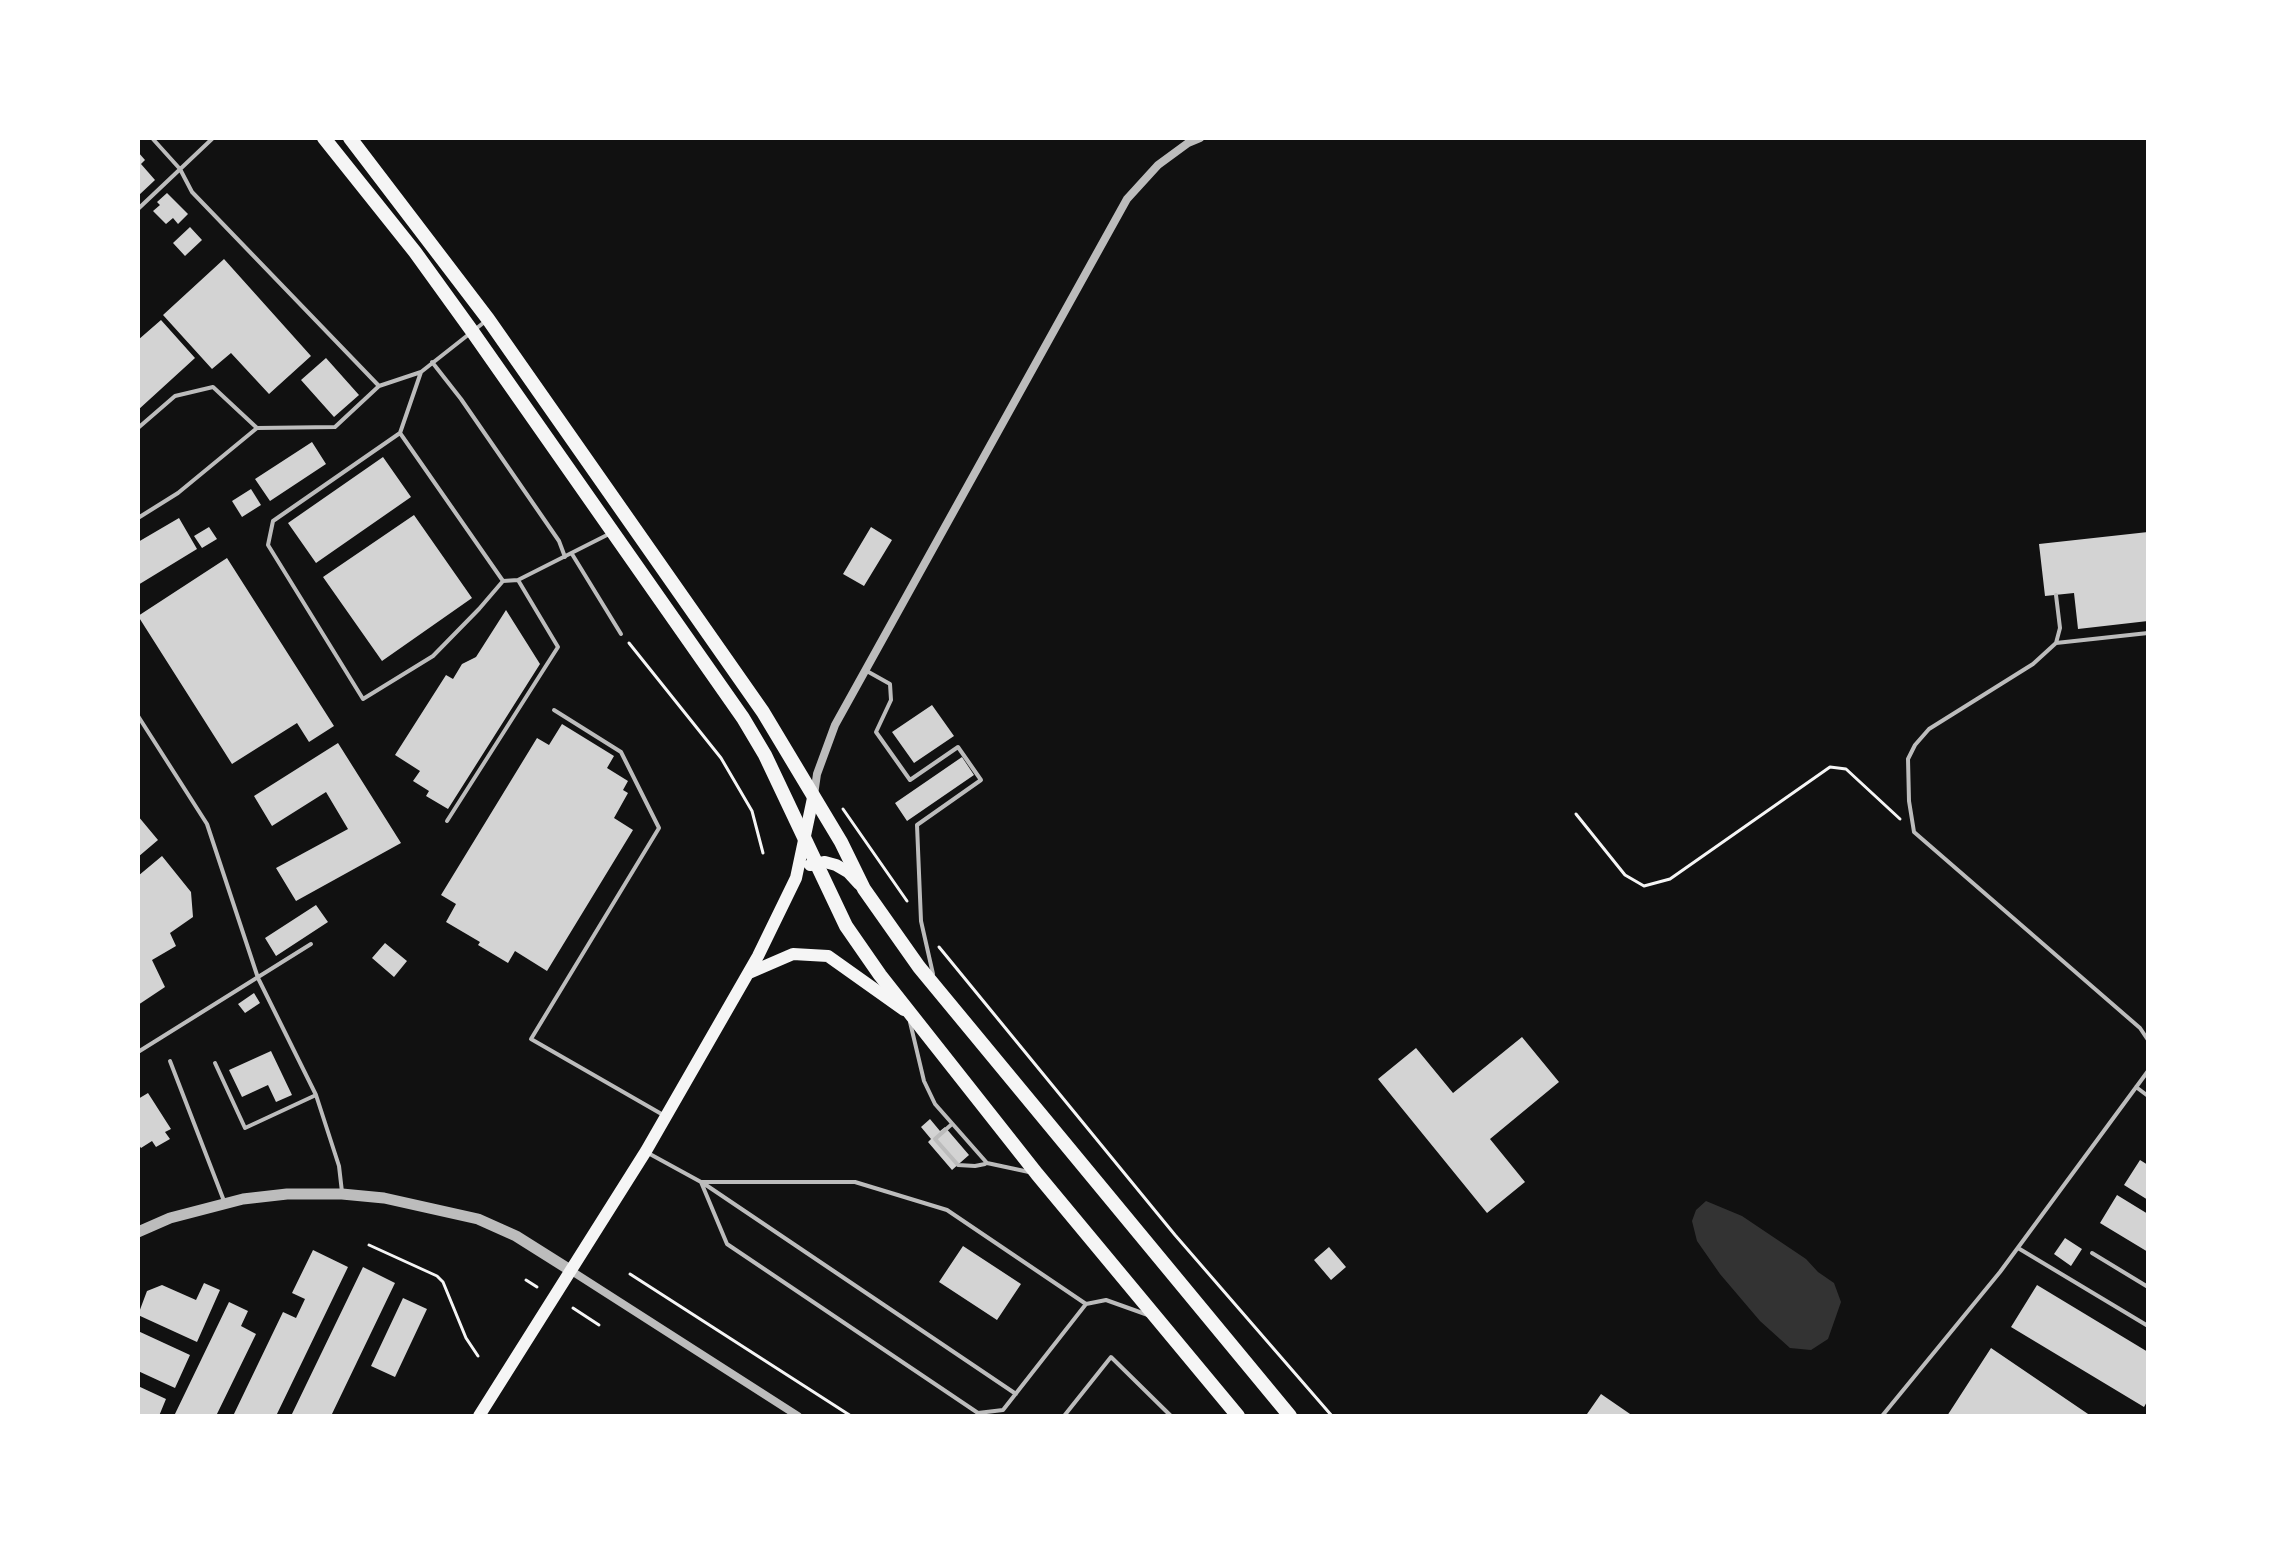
<!DOCTYPE html>
<html>
<head>
<meta charset="utf-8">
<style>
  body { margin:0 }
  #map { position:relative; width:2286px; height:1554px; overflow:hidden; background:#111; font-family:"Golos Text",sans-serif }
  canvas { display:block }
  .frame { position:absolute; inset:0; border:140px solid #fff; pointer-events:none }
</style>
</head>
<body>
<div id="map">
<canvas width="2286" height="1554"></canvas>
<div class="frame"></div>
</div>
<script>
const ctx = document.querySelector('canvas').getContext('2d');
ctx.lineJoin = 'round';
function fill(path, color) {
  ctx.fillStyle = color;
  ctx.fill(path, 'evenodd');
}
function poly(rows) {
  const path = new Path2D();
  for (const r of rows) {
    path.moveTo(r[0], r[1]);
    for (let i = 2; i < r.length; i += 2) path.lineTo(r[i], r[i + 1]);
  }
  return path;
}
function strokePath(path, color, width, dash) {
  ctx.strokeStyle = color;
  ctx.lineWidth = width;
  ctx.lineCap = dash ? 'butt' : 'round';
  ctx.setLineDash(dash || []);
  ctx.stroke(path);
}
fill(poly([
  [1706,1201,1742,1216,1806,1259,1818,1272,1834,1283,1841,1302,1828,1339,1811,1350,1790,1348,1760,1321,1720,1274,1697,1241,1692,1221,1696,1210]
]), '#333');
fill(poly([
  [138,152,145,160,141,164,155,180,138,196],
  [167,193,188,214,178,224,173,218,166,224,153,211,160,205,157,202],
  [190,227,202,240,185,256,173,243],
  [224,259,311,356,269,394,231,353,212,369,163,315],
  [161,320,195,358,138,410,138,340],
  [326,358,359,395,334,417,301,380],
  [312,442,326,464,270,501,255,479],
  [383,457,411,497,316,563,288,523],
  [251,489,261,505,242,517,232,501],
  [414,515,472,598,382,661,323,577],
  [179,518,197,549,138,585,138,542],
  [209,527,217,539,202,548,194,536],
  [871,527,892,540,864,586,843,574],
  [2148,532,2148,621,2078,629,2074,593,2045,596,2039,544],
  [227,558,334,726,309,742,297,723,232,764,138,616],
  [506,610,540,664,448,809,426,796,429,791,413,781,420,771,395,755,446,675,453,679,462,664,476,657],
  [932,705,954,736,914,763,892,732],
  [562,724,614,756,607,768,628,781,623,790,628,793,614,818,633,830,547,971,515,951,508,963,478,945,480,942,446,922,456,904,441,895,537,738,549,745],
  [338,743,401,843,296,901,276,868,348,829,326,792,272,826,254,796],
  [962,757,974,775,907,821,895,803],
  [138,816,158,840,138,857],
  [162,856,191,892,193,917,170,933,176,946,152,960,165,987,138,1005,138,876],
  [316,905,328,922,276,956,265,938],
  [385,943,407,961,394,977,372,958],
  [254,993,260,1003,245,1013,238,1004],
  [1522,1037,1559,1082,1490,1139,1525,1182,1487,1213,1378,1079,1416,1048,1453,1093],
  [271,1051,292,1095,276,1102,268,1085,242,1097,229,1070],
  [148,1093,171,1129,165,1132,170,1139,156,1147,152,1141,141,1148,138,1144,138,1099],
  [930,1119,940,1131,945,1127,969,1155,952,1170,928,1142,931,1139,921,1127],
  [2140,1160,2148,1165,2148,1200,2124,1185],
  [2117,1195,2148,1214,2148,1252,2100,1223],
  [2065,1238,2082,1249,2071,1266,2054,1254],
  [963,1246,1021,1284,997,1320,939,1282],
  [1329,1247,1346,1267,1331,1280,1314,1260],
  [313,1250,348,1267,276,1416,233,1416,283,1312,296,1318,305,1299,292,1293],
  [363,1267,395,1283,331,1416,291,1416],
  [204,1283,220,1290,197,1342,138,1315,147,1291,162,1285,196,1300],
  [2037,1285,2148,1352,2148,1400,2144,1407,2011,1327],
  [403,1298,427,1309,395,1377,371,1366],
  [229,1302,248,1311,241,1326,256,1334,216,1416,174,1416],
  [138,1331,190,1355,175,1388,138,1371],
  [1991,1348,2091,1416,1947,1416],
  [138,1386,166,1399,159,1416,138,1416],
  [1601,1394,1633,1416,1587,1414]
]), '#d3d3d3');
strokePath(poly([
  [629,643,721,758,752,811,763,853],
  [843,809,907,901],
  [1576,814,1625,875,1644,886,1670,879,1830,767,1846,769,1900,819],
  [939,947,1175,1235,1332,1416],
  [369,1245,437,1276,443,1282,466,1338,478,1356],
  [630,1274,851,1416],
  [526,1280,537,1287],
  [573,1308,599,1325]
]), '#f5f5f5', 3);
strokePath(poly([
  [152,138,180,169,192,192,379,386,421,372,487,320],
  [138,209,213,138],
  [432,362,461,399,559,541,565,557],
  [421,372,400,433,503,581,518,580,609,534],
  [138,428,175,396,213,387,257,428,335,427,379,386],
  [400,433,273,521,268,545,363,699,433,656,479,609,503,581],
  [138,518,178,493,257,428],
  [572,554,621,634],
  [2148,633,2056,643,2033,664,1929,729,1915,745,1908,759,1909,801,1914,832,2140,1028,2148,1040],
  [2056,643,2060,628,2056,595],
  [865,670,890,684,891,700,876,732,910,780,958,747,981,780,917,825,921,921,933,974],
  [554,710,621,752,659,828,531,1039,665,1116],
  [138,716,207,824,258,978,316,1095,339,1166,342,1192],
  [447,821,558,647,518,580],
  [910,1022,924,1081,935,1104,987,1163,1029,1172],
  [138,1052,311,944],
  [170,1061,224,1201],
  [215,1063,245,1128,316,1095],
  [2136,1087,2148,1096],
  [952,1124,935,1139,958,1165,975,1166,985,1164],
  [648,1153,701,1182,727,1244,978,1413,1003,1410,1086,1304,1106,1300,1148,1315],
  [702,1182,855,1182,947,1210,1086,1304],
  [703,1183,1016,1394],
  [2018,1248,2148,1326],
  [2092,1253,2148,1287],
  [1064,1416,1111,1357,1171,1416],
  [1882,1416,2000,1272,2148,1071]
]), '#bcbcbc', 4);
strokePath(poly([
  [814,795,817,774,835,725,1127,199,1158,165,1188,143,1200,138],
  [570,1270,798,1416]
]), '#bcbcbc', 8);
strokePath(poly([
  [138,1232,170,1218,243,1199,287,1194,342,1194,384,1198,478,1219,516,1236,570,1270]
]), '#bcbcbc', 11);
strokePath(poly([
  [810,865,825,862,836,865,848,872,859,884],
  [749,973,793,954,828,956,904,1010],
  [479,1416,646,1151,758,956,796,878,813,798]
]), '#f5f5f5', 12);
strokePath(poly([
  [324,138,415,252,472,331,743,718,765,755,846,926,880,975,1037,1174,1238,1416],
  [350,138,488,319,763,712,841,842,864,889,919,967,1290,1416]
]), '#f5f5f5', 14);
</script>
</body>
</html>
